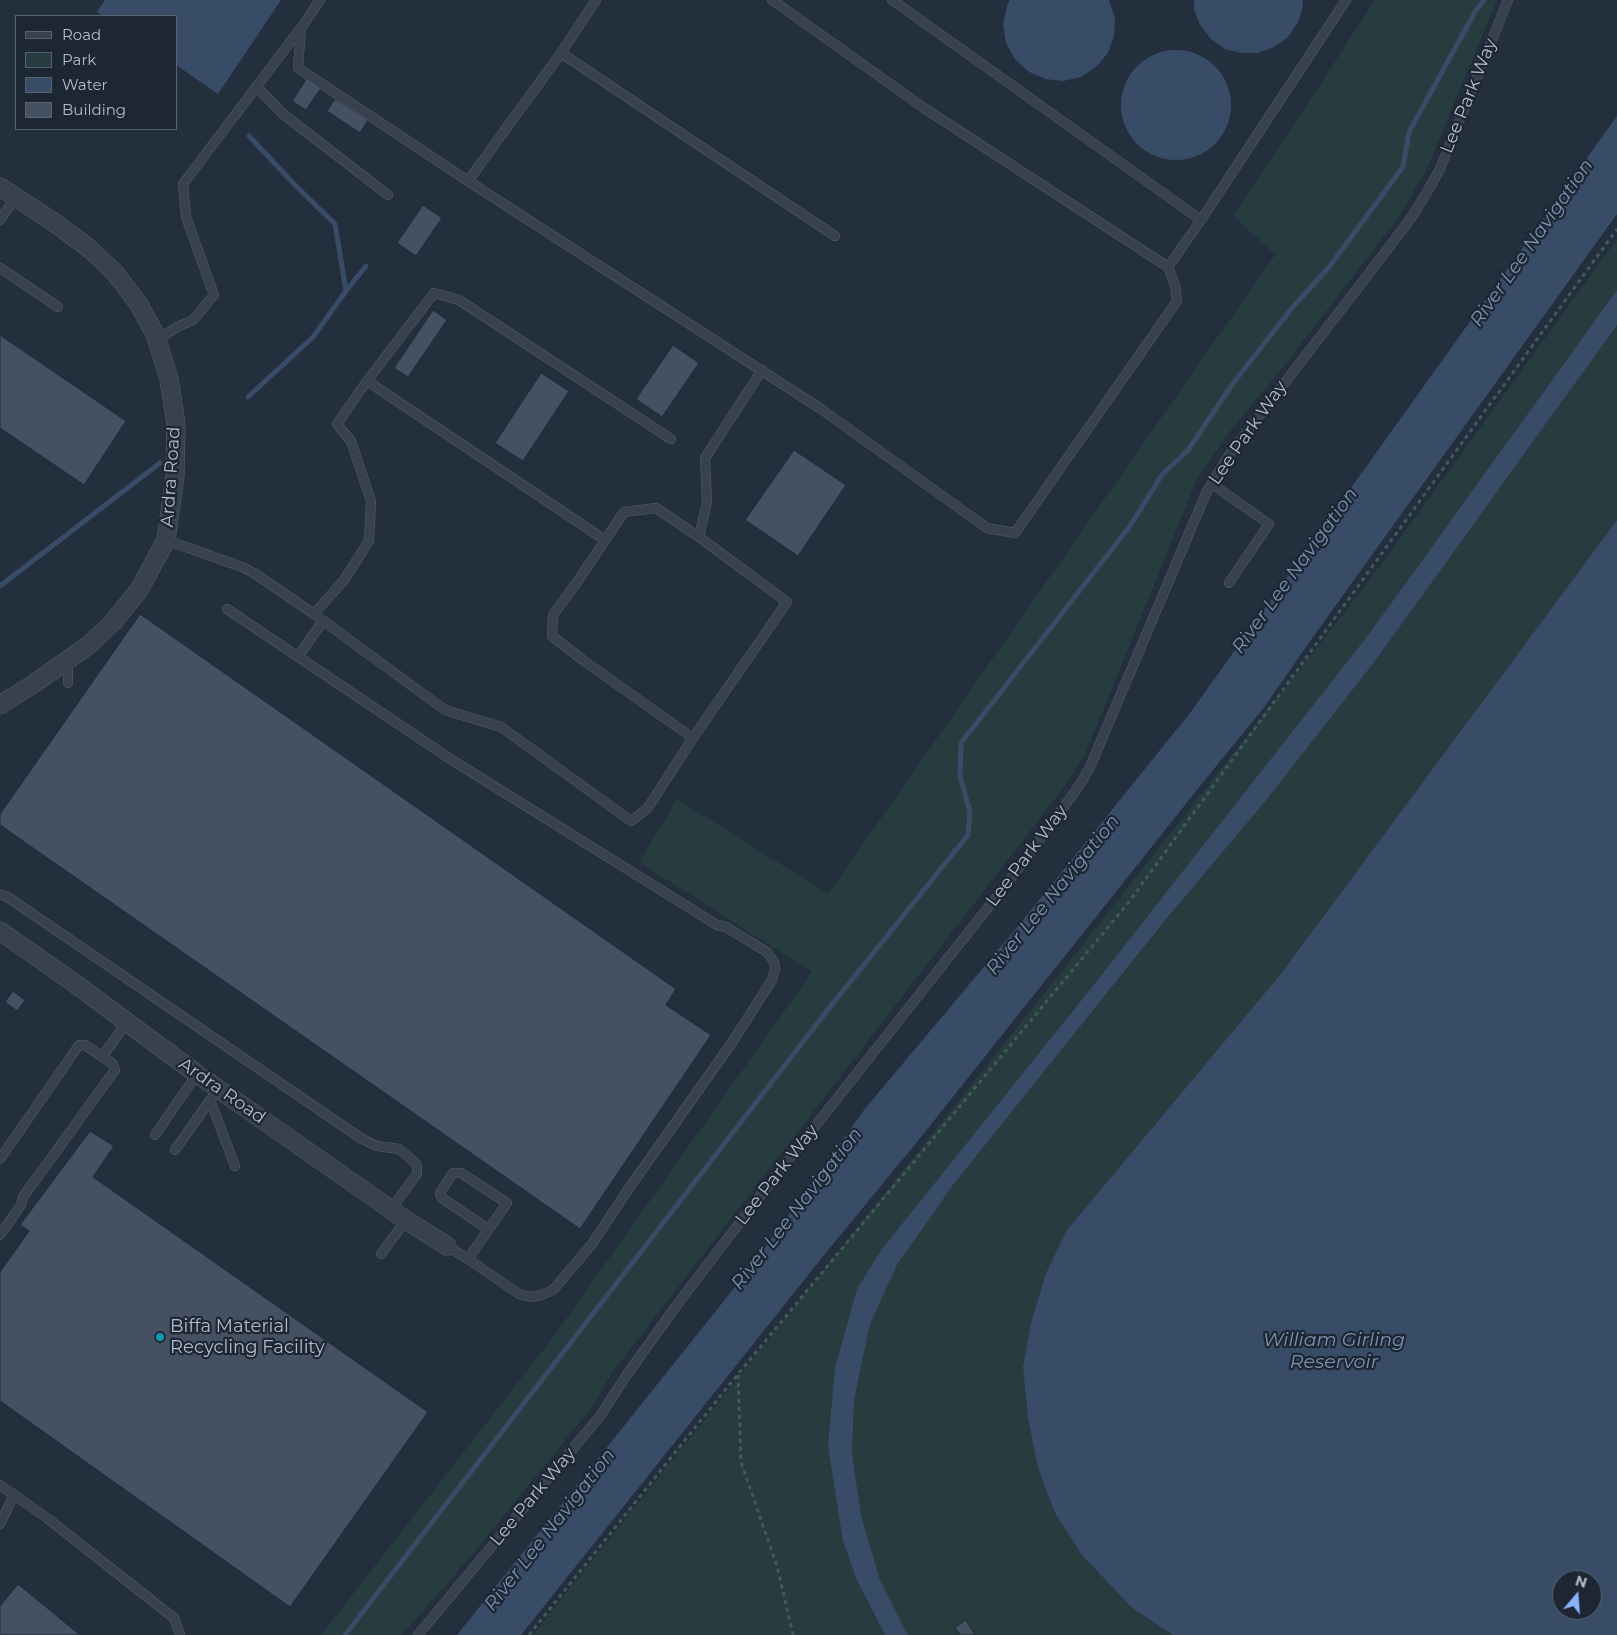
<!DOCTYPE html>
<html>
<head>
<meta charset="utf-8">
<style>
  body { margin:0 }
  #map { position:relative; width:1617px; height:1635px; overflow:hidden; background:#242f3e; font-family:Montserrat,sans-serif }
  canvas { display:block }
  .legend { position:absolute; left:15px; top:15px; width:162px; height:115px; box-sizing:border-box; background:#1d2633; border:1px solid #59626f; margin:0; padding:6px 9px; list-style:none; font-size:15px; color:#b4bcc9 }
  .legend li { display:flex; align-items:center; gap:10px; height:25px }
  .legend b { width:25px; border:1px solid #59626f }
  .north { position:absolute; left:1552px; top:1570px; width:50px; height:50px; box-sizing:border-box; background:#1d2633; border:1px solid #59626f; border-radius:50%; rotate:18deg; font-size:14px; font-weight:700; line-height:20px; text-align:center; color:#b4bcc9 }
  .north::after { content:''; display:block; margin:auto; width:18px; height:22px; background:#8ab4f8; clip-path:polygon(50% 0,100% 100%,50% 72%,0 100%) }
</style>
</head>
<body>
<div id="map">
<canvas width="1617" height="1635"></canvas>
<ul class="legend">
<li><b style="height:6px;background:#38414e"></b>Road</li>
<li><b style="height:14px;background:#263c3f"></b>Park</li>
<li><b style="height:14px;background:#394c67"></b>Water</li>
<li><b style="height:14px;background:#455162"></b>Building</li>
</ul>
<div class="north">N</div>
</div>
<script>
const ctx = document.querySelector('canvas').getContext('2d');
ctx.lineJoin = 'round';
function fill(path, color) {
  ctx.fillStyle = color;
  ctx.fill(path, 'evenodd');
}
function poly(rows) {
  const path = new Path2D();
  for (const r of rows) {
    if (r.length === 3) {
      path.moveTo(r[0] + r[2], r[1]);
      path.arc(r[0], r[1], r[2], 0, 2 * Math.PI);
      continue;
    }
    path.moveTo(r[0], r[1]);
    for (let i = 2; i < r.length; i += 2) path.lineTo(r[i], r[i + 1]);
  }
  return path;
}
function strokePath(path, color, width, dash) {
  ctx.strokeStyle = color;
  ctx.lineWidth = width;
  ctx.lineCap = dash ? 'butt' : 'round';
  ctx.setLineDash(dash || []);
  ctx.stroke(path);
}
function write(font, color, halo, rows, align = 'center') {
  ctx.font = font + ' Montserrat,sans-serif';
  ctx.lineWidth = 4.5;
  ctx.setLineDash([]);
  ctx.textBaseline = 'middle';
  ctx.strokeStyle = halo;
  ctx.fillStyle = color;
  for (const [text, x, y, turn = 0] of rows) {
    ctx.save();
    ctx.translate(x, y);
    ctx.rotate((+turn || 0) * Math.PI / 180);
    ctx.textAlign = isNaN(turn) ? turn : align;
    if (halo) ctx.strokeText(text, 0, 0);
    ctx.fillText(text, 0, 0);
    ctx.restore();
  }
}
fill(poly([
  [1375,0,1497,0,1428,166,1401,214,1281,370,1233,427,1197,479,1086,752,1067,783,614,1370,591,1408,472,1555,402,1635,321,1635,554,1336,812,972,639,862,677,799,828,894,1275,255,1234,216],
  [1617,239,1617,290,1369,634,1242,798,974,1135,857,1289,843,1541,856,1578,885,1635,533,1635,1058,976,1366,585],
  [1617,325,1617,520,1280,975,1067,1230,1046,1273,1031,1323,1023,1367,1028,1418,1037,1464,1046,1490,1055,1513,1082,1555,1131,1607,1173,1635,908,1635,880,1580,861,1515,852,1453,854,1400,870,1324,897,1265,953,1185,1378,657]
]), '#263c3f');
fill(poly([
  [105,0,281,0,218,94,176,65,176,16,103,16,97,12],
  [1010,0,1109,0,1115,18,1114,36,1108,53,1096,67,1081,77,1063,81,1045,79,1029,72,1015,59,1006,43,1003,24,1007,6],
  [1194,0,1302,0,1303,6,1298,22,1288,37,1274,47,1258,53,1241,53,1225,49,1211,39,1200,25,1194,9],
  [1176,105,55],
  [1617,116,1617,214,1313,637,1265,706,1200,786,917,1142,829,1249,521,1635,457,1635,751,1267,864,1110,1024,919,1190,713],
  [1617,290,1617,325,1378,657,1267,799,1168,917,953,1185,897,1265,870,1324,854,1400,852,1453,861,1515,880,1580,908,1635,885,1635,856,1578,843,1541,828,1446,835,1368,857,1289,882,1249,1096,982,1369,634],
  [1617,520,1617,1635,1173,1635,1131,1607,1082,1555,1055,1513,1046,1490,1037,1464,1028,1418,1023,1367,1031,1323,1046,1273,1067,1230,1280,975],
  [1562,1580,1592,1580,1592,1610,1562,1610]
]), '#394c67');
strokePath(poly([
  [346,291,366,266],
  [248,397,313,337,346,291,335,224,294,184,249,136],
  [0,586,160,463],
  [345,1635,826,1012,968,835,970,812,960,776,961,743,1130,526,1162,475,1188,450,1234,382,1292,308,1329,267,1403,167,1409,132,1475,12,1484,0]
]), '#394c67', 5);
const building = poly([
  [307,78,321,88,306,110,292,101,307,78],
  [335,99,368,120,360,133,327,111,335,99],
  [423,205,442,218,416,256,397,243,423,205],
  [433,310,447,320,408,377,394,368,433,310],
  [0,335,126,421,84,485,0,428,0,335],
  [673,345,699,363,662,417,636,399,673,345],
  [541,373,569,391,523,461,495,443,541,373],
  [794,450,846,485,798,556,745,520,794,450],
  [140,614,676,989,666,1005,711,1035,580,1229,0,825,0,814,140,614],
  [13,991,25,1000,17,1011,5,1002,13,991],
  [90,1131,114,1146,93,1177,428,1412,290,1607,0,1401,0,1272,29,1231,20,1225,90,1131],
  [18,1584,80,1635,0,1635,0,1606,18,1584],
  [966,1620,975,1635,960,1635,955,1627,966,1620]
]);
fill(building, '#455162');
strokePath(building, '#1f2835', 1);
const lane = poly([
  [320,0,301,28,298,68,468,181,821,409,987,528,1015,533,1177,301,1175,285,1168,267,924,108,772,0],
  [892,0,1201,220],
  [561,53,835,236],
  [256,86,283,114,388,195],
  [468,181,561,53,596,0],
  [0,220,16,197],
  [1168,267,1201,220,1346,0],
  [0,268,58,307],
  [157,340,177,327,193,320,214,295,186,217,183,184,300,29],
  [1212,484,1269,524,1229,583],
  [166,540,242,567,254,573,314,614,445,710,501,727,631,821,647,809,693,738,584,661,552,636,553,615,577,582,624,512,656,508,699,537,707,502,705,458,762,370],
  [605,540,367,381,434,293,459,300,671,439],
  [227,609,452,760,717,925,726,927,767,952,774,962,775,969,772,980,731,1044,627,1191,592,1244,553,1290,541,1295,531,1297,519,1294,468,1259,447,1246],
  [314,614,344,580,369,541,371,501,351,441,337,424,367,381],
  [299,655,323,621],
  [68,683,68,660],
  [693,738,787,602,699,537],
  [0,894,9,898,362,1139,377,1146,399,1149,410,1158,417,1165,417,1174,391,1209],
  [102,1057,127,1022],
  [210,1100,235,1166],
  [155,1135,197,1074],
  [175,1150,218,1089],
  [0,1159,79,1045,85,1045,113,1064,115,1070,23,1197,21,1205,0,1235],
  [381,1254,406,1220],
  [468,1259,507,1203,461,1173,453,1173,441,1191,440,1195,442,1198,488,1229],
  [0,1485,47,1518,174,1618,180,1635],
  [0,1524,14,1495],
  [418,1635,600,1416,626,1376,676,1306,767,1187,1009,881,1079,786,1090,767,1207,491,1229,455,1387,250,1411,218,1426,194,1440,169,1508,0]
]);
const street = poly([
  [0,187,55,223,90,249,115,273,138,303,155,334,169,379,176,424,175,476,166,540,139,590,114,621,89,645,32,685,0,705],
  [0,931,70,980,197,1074,406,1220,447,1246]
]);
strokePath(lane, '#565f6c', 10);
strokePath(street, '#565f6c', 19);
strokePath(poly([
  [738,1375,741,1462,777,1566,793,1635],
  [529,1635,738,1374,1129,902,1617,229]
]), '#44595c', 3, [4, 4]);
strokePath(lane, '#38414e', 9);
strokePath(street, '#38414e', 18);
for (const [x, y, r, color] of [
  [160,1337,5,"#0f9aa8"]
]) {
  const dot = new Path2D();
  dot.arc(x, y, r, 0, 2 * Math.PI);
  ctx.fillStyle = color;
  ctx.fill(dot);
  strokePath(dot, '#1d2633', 2);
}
write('18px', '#b4bcc9', '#1d2633', [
  ["Lee Park Way",1469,96,-68],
  ["Lee Park Way",1248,433,-55],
  ["Ardra Road",171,477,-86],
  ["Lee Park Way",1027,856,-53],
  ["Ardra Road",222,1091,35],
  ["Lee Park Way",777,1175,-52],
  ["Lee Park Way",533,1497,-50]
]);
write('18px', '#b4bcc9', '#1d2633', [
  ["Biffa Material",170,1327],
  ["Recycling Facility",170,1348]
], 'left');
write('italic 19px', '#7c92b1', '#1d2633', [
  ["River Lee Navigation",1532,243,-55],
  ["River Lee Navigation",1295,571,-54],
  ["River Lee Navigation",1053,895,-51],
  ["River Lee Navigation",797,1209,-52],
  ["William Girling",1334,1340],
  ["Reservoir",1334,1362],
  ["River Lee Navigation",550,1530,-52]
]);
</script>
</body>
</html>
